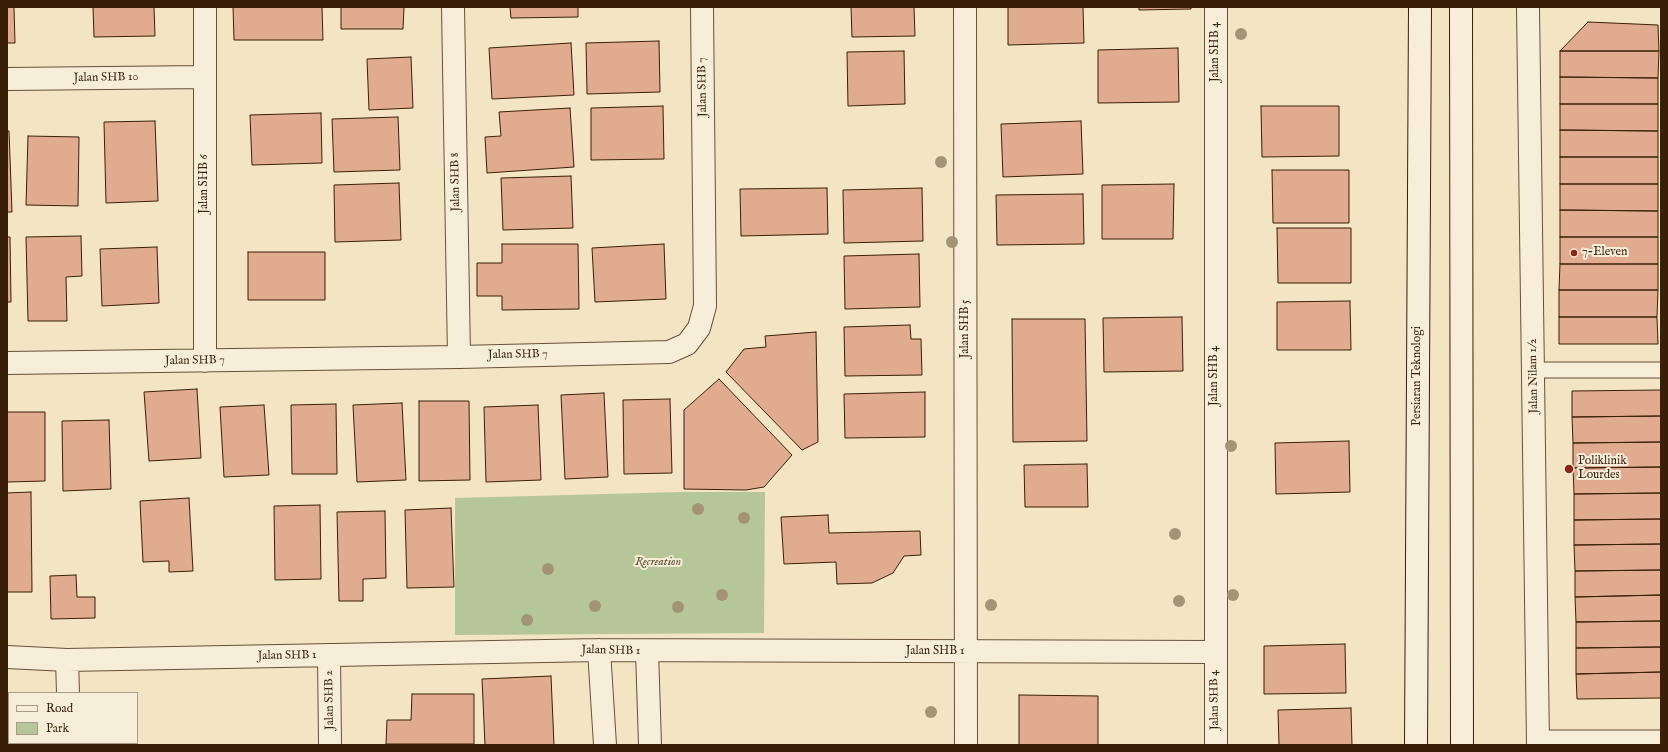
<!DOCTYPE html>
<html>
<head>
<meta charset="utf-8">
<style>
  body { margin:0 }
  #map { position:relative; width:1668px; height:752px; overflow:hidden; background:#f3e5c4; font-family:"IM FELL English",serif }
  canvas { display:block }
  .frame { position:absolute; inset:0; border:8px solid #3a1f08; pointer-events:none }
  .legend { position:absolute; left:8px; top:692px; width:130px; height:52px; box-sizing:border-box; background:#f7eed9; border:1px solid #ab9b85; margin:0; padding:5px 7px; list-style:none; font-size:12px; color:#3a1f08 }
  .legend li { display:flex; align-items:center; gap:8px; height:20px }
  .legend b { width:20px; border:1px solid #ab9b85 }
</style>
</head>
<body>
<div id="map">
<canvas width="1668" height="752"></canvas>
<div class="frame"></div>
<ul class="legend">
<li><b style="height:5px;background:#f7eed9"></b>Road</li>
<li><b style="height:11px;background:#b5c699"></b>Park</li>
</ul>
</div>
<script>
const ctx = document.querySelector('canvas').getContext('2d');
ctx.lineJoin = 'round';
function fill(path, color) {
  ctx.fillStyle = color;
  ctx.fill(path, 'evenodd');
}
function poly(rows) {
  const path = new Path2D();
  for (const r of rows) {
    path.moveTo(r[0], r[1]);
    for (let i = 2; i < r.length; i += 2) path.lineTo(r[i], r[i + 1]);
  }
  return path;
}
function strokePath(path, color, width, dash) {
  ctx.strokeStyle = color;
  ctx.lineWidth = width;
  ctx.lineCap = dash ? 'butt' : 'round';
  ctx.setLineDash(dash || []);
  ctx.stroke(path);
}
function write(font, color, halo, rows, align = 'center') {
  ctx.font = font + ' "IM FELL English",serif';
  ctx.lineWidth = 4;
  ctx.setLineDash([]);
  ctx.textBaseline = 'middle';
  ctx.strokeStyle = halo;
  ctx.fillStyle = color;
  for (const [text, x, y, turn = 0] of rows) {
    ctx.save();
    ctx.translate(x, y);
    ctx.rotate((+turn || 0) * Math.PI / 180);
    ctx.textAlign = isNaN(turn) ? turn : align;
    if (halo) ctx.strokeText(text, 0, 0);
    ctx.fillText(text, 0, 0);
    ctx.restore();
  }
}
fill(poly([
  [682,492,765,492,764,633,455,635,455,498]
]), '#b5c699');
const building = poly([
  [7,7,14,7,15,43,7,43,7,7],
  [93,7,154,7,155,36,94,37,93,7],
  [233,7,322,7,323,40,234,40,233,7],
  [341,7,404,7,403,29,341,29,341,7],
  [510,7,578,7,578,17,511,18,510,7],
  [851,7,914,7,915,36,852,37,851,7],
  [1008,7,1083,7,1084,43,1008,45,1008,7],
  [1139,7,1191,7,1191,9,1139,10,1139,7],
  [1588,22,1658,25,1659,51,1560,51,1588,22],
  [659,41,660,92,587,94,586,43,659,41],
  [571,43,574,95,492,99,489,48,571,43],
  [1178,48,1179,102,1098,103,1098,50,1178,48],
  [904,51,905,104,848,106,847,52,904,51],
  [1560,51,1659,51,1658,78,1560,77,1560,51],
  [411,57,413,108,369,110,367,59,411,57],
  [1560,77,1658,78,1658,104,1560,104,1560,77],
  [1560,104,1658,104,1658,131,1560,130,1560,104],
  [663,106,664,159,591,160,591,108,663,106],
  [1261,106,1339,106,1339,156,1262,157,1261,106],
  [570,108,574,167,487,173,485,137,501,136,499,112,570,108],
  [321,113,322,163,252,165,250,115,321,113],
  [398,117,400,170,334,172,332,119,398,117],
  [155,121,158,201,106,203,104,122,155,121],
  [1081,121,1083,174,1003,177,1001,124,1081,121],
  [1560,130,1658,131,1658,157,1560,157,1560,130],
  [7,131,9,131,12,212,7,212,7,131],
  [28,136,79,137,78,206,26,205,28,136],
  [1560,157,1658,157,1658,184,1560,184,1560,157],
  [1272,170,1349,170,1349,223,1273,223,1272,170],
  [571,176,573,228,503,230,501,178,571,176],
  [399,183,401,240,335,242,334,185,399,183],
  [1174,184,1173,239,1102,239,1102,185,1174,184],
  [1560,184,1658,184,1658,211,1560,210,1560,184],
  [827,188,828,234,741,236,740,189,827,188],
  [922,188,923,241,844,243,843,190,922,188],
  [1083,194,1084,244,997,245,996,195,1083,194],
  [1560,210,1658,211,1658,237,1560,237,1560,210],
  [1277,228,1351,228,1351,283,1278,283,1277,228],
  [81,236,82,276,66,277,67,321,28,321,26,237,81,236],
  [7,237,10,237,11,302,7,302,7,237],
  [1560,237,1658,237,1658,264,1560,264,1560,237],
  [502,244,578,244,579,309,502,310,502,296,477,296,477,263,502,263,502,244],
  [664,244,666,299,595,302,592,248,664,244],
  [157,247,159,303,102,306,100,249,157,247],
  [248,252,325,252,325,300,248,300,248,252],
  [919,254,920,307,845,309,844,256,919,254],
  [1560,264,1658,264,1658,290,1559,290,1560,264],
  [1559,290,1658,290,1657,317,1559,317,1559,290],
  [1350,301,1351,350,1277,350,1277,302,1350,301],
  [1182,317,1183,371,1104,372,1103,318,1182,317],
  [1559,317,1657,317,1658,344,1559,344,1559,317],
  [1012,319,1085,319,1087,441,1013,442,1012,319],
  [910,325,911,339,921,339,922,375,845,376,844,327,910,325],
  [816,332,818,442,802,450,726,372,744,349,766,347,765,336,816,332],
  [719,379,792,455,764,487,746,490,684,489,684,410,719,379],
  [197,389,201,458,149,461,144,392,197,389],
  [1661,390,1661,416,1572,417,1572,391,1661,390],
  [925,392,925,437,845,438,844,394,925,392],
  [604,393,608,477,565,479,561,395,604,393],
  [670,399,672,473,624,474,623,400,670,399],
  [419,401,469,401,470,480,419,481,419,401],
  [402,403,406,480,357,482,353,405,402,403],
  [336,404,337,474,292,474,291,405,336,404],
  [264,405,269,475,224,477,220,407,264,405],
  [538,405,541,480,486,482,484,407,538,405],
  [7,412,45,412,45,481,7,482,7,412],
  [1661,416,1661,442,1573,443,1572,417,1661,416],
  [109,420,111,489,63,491,62,421,109,420],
  [1349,441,1350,492,1276,494,1275,443,1349,441],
  [1661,442,1661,467,1573,468,1573,443,1661,442],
  [1087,464,1088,507,1025,507,1024,465,1087,464],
  [1661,467,1661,493,1574,494,1573,468,1661,467],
  [31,492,32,592,7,592,7,493,31,492],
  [1661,493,1661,519,1574,520,1574,494,1661,493],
  [189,498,193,571,169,572,169,561,143,562,140,501,189,498],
  [320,505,321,579,275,580,274,506,320,505],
  [451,508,454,587,407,588,405,510,451,508],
  [385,511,386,578,363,579,363,601,339,601,337,512,385,511],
  [828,515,829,533,920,531,921,555,904,556,893,573,872,583,837,584,836,562,784,564,781,517,828,515],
  [1661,519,1661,544,1574,545,1574,520,1661,519],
  [1661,544,1661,570,1575,571,1574,545,1661,544],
  [1661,570,1661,595,1575,597,1575,571,1661,570],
  [76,575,77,597,95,597,95,618,51,619,50,576,76,575],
  [1661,595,1661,621,1576,622,1575,597,1661,595],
  [1661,621,1661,647,1576,648,1576,622,1661,621],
  [1345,644,1346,693,1264,694,1264,646,1345,644],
  [1661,647,1661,672,1576,674,1576,648,1661,647],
  [1661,672,1661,698,1577,699,1576,674,1661,672],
  [551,676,554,745,485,745,482,679,551,676],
  [412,694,474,694,474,744,386,744,387,720,411,720,412,694],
  [1019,695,1098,696,1098,745,1019,745,1019,695],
  [7,698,9,698,9,743,25,743,25,745,7,745,7,698],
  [1351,708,1352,745,1279,745,1278,710,1351,708]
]);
fill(building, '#e0ab8e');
strokePath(building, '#3a1f08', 1);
const service = poly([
  [1534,370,1661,370],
  [1538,738,1661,738]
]);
const minor = poly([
  [205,7,205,361],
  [453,7,459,357],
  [965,7,966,745],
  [1528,7,1538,745],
  [7,79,205,77],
  [7,363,459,357,669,352,687,344,699,328,705,306,702,7],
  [599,650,605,745],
  [647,651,650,745],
  [329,655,330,745],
  [7,657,67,660,599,650,1215,652],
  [67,660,68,693],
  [70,743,70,745],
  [1216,745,1216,7]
]);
const secondary = poly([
  [1461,7,1462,745],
  [1416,745,1420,7]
]);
strokePath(service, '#685037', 17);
strokePath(minor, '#685037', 24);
strokePath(secondary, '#3a1f08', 24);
strokePath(service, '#f7eed9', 15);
strokePath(minor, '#f7eed9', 22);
strokePath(secondary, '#f7eed9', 22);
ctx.fillStyle = '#a29475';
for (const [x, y] of [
  [1241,34],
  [941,162],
  [952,242],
  [1231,446],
  [698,509],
  [744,518],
  [1175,534],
  [548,569],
  [722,595],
  [1233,595],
  [1179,601],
  [991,605],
  [595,606],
  [678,607],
  [527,620],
  [931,712]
]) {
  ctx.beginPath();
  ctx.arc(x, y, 6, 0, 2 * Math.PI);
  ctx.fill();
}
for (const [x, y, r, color] of [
  [1574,253,4,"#8f2418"],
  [1569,469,5,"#8f2418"]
]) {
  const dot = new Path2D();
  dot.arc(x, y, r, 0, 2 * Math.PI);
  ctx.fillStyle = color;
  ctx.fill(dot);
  strokePath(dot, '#f7eed9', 1.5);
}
write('12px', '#3a1f08', '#f7eed9', [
  ["Jalan SHB 4",1216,52,-90],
  ["Jalan SHB 10",106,78,-1],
  ["Jalan SHB 7",703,87,-91],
  ["Jalan SHB 8",456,182,-91],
  ["Jalan SHB 6",205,184,-90],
  ["Jalan SHB 5",966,329,-90],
  ["Jalan SHB 7",518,355,-1],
  ["Jalan SHB 7",195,361,-1],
  ["Jalan SHB 4",1215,376,-90],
  ["Persiaran Teknologi",1418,376,-90],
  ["Jalan Nilam 1/2",1534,376,-91],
  ["Jalan SHB 1",611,651,1],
  ["Jalan SHB 1",935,652],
  ["Jalan SHB 1",287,656,-1],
  ["Jalan SHB 2",330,700,-91],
  ["Jalan SHB 4",1215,700,-91]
]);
write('12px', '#3a1f08', '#f7eed9', [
  ["7-Eleven",1582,253],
  ["Poliklinik",1578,462],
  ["Lourdes",1578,476]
], 'left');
write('italic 12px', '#5f5134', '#f7eed9', [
  ["Recreation",658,563]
]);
</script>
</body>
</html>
